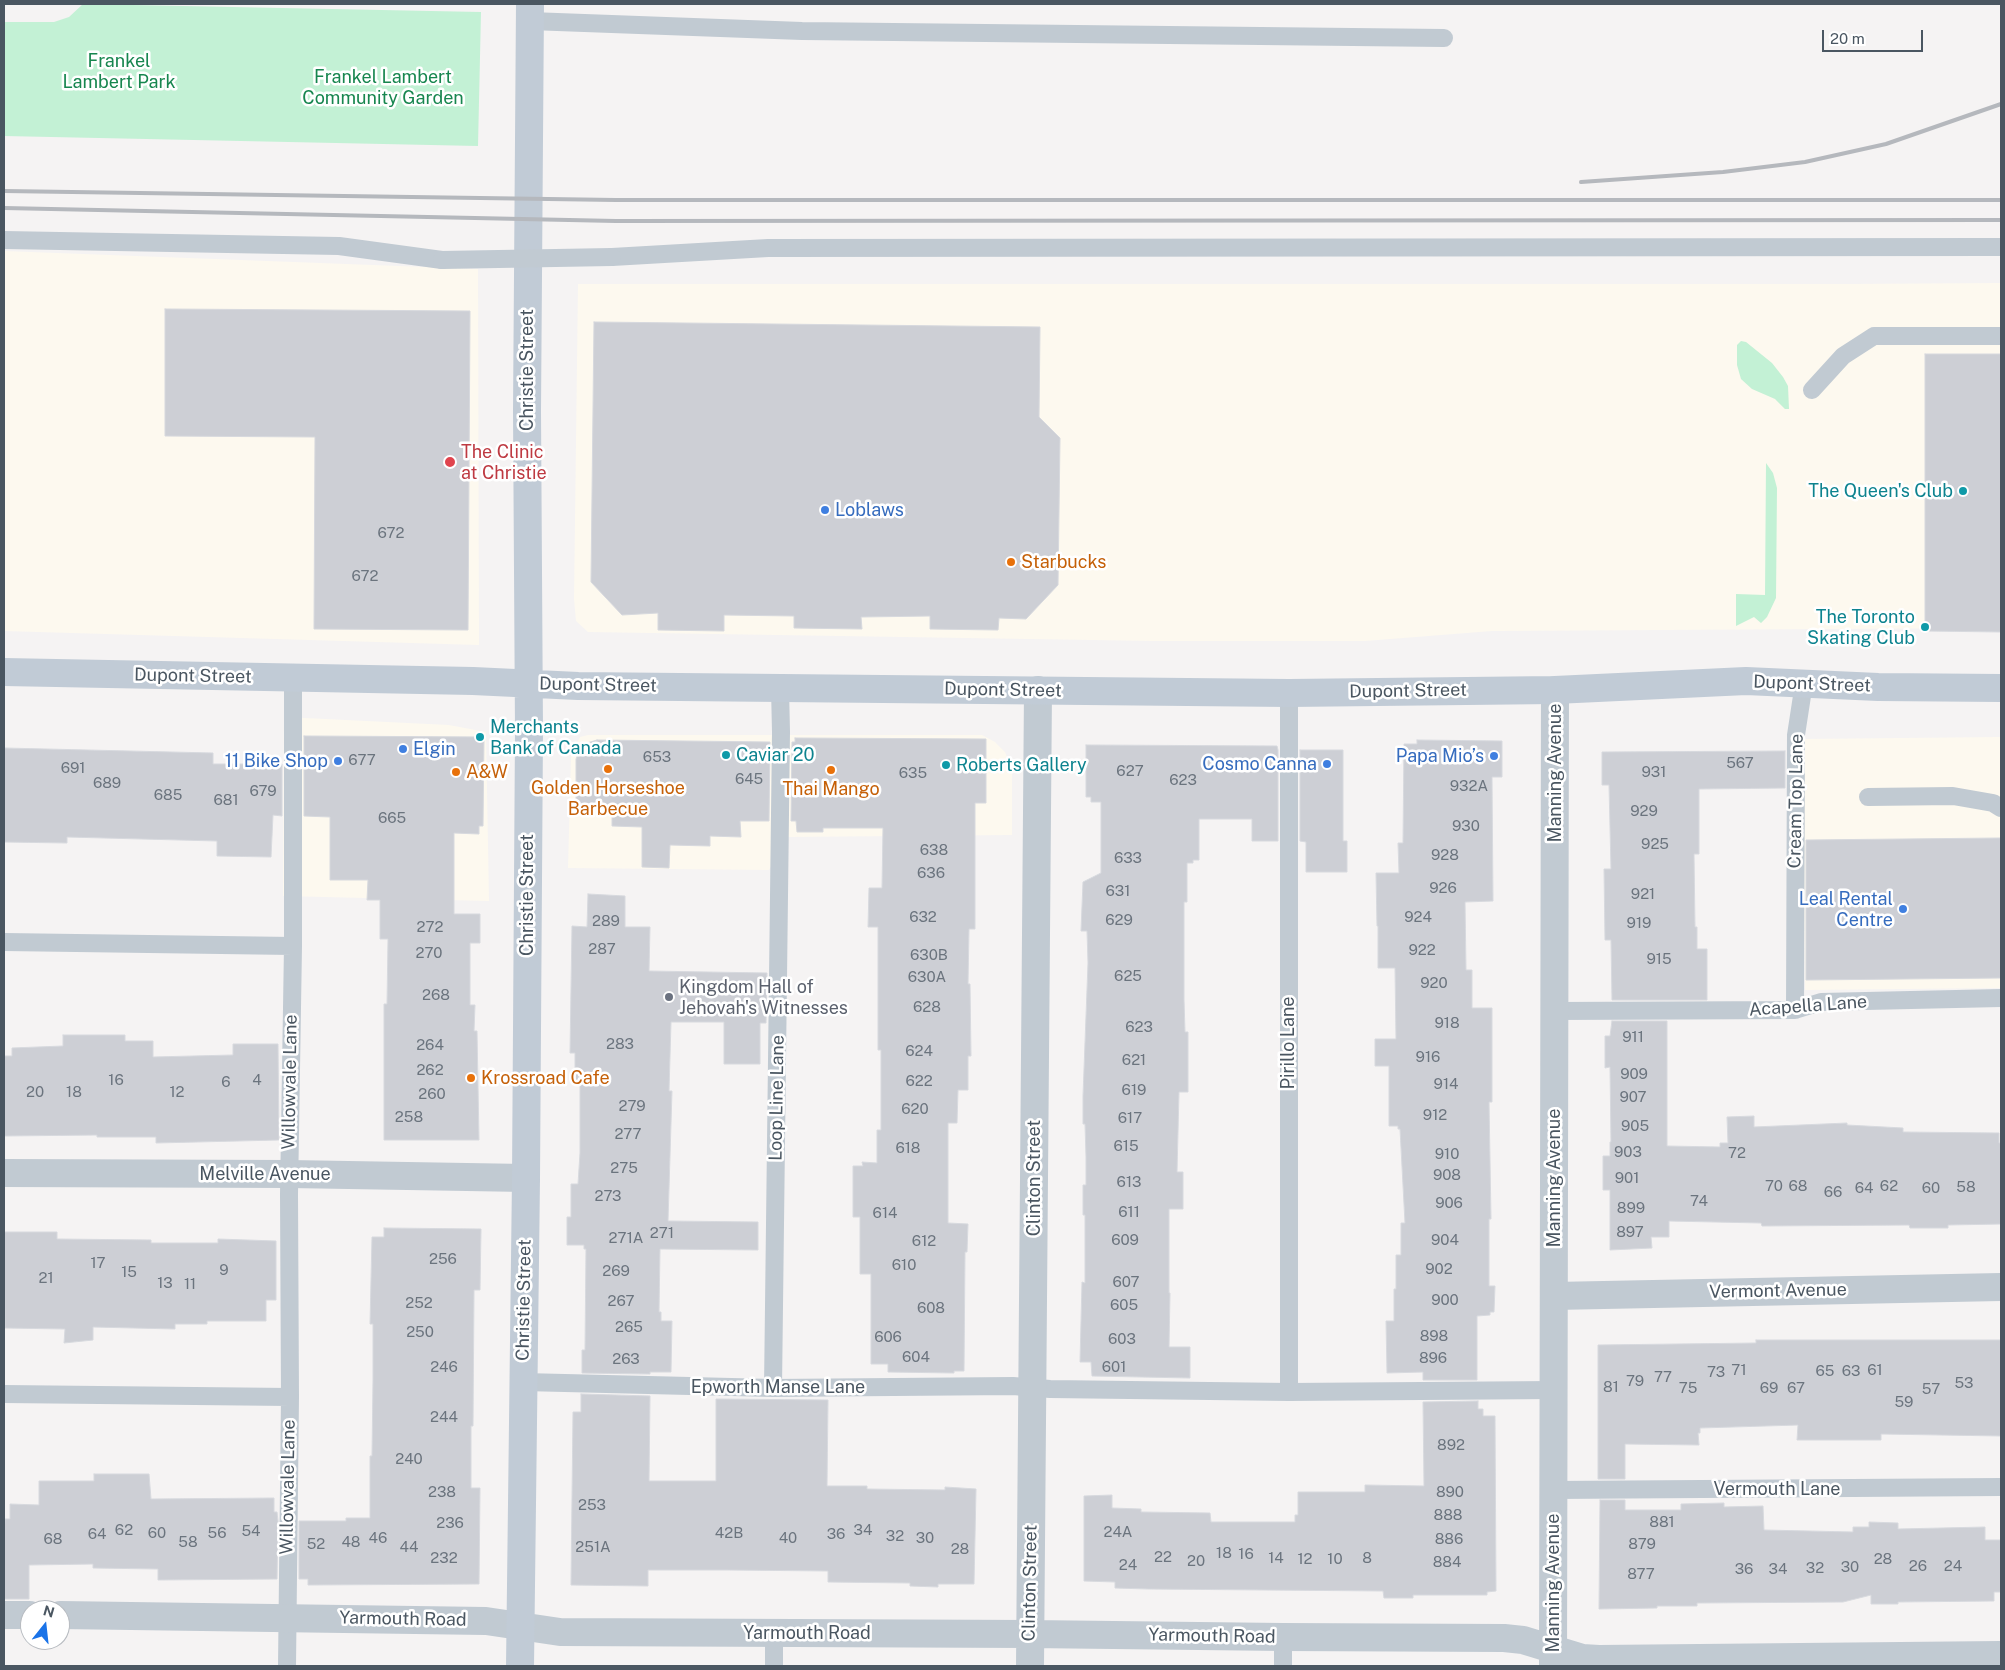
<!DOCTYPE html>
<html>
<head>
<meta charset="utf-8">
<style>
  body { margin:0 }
  #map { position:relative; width:2005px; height:1670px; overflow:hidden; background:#f5f3f3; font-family:"Public Sans",sans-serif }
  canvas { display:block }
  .frame { position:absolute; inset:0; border:5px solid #4a5661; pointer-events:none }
  .north { position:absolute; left:20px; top:1600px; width:50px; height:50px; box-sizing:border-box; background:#fff; border:1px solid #b7bbc0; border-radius:50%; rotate:16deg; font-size:14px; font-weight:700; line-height:20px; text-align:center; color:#4a5661 }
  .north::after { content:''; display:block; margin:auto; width:18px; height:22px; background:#1a73e8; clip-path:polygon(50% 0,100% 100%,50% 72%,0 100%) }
  .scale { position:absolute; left:1822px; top:30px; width:101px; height:22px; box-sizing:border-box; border:2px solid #4a5661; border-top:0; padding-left:6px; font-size:15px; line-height:18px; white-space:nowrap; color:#4a5661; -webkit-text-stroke:4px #fff; paint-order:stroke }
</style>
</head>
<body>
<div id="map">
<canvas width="2005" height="1670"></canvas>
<div class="frame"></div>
<div class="north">N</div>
<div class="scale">20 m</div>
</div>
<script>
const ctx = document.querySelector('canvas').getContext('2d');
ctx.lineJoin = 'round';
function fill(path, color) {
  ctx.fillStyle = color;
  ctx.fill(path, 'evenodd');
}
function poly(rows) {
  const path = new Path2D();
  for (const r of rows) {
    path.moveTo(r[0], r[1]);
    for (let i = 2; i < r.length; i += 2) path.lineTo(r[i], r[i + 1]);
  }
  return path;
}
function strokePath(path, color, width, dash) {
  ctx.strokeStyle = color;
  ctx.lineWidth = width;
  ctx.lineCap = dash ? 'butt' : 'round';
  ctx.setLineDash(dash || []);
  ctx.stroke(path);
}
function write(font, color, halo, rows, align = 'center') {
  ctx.font = font + ' "Public Sans",sans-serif';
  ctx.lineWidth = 5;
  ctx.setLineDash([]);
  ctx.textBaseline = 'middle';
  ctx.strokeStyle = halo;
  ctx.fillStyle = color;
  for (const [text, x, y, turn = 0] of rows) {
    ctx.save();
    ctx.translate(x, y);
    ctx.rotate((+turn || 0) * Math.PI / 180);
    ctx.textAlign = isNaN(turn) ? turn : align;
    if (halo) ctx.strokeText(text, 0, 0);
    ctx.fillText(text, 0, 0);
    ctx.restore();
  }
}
fill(poly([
  [4,251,478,269,479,645,4,631],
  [2001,283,2001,628,1492,631,1365,641,1155,641,588,632,576,621,574,599,578,284,1849,284],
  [284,717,449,725,486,732,489,901,283,896],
  [588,735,982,735,995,742,1005,752,1012,770,1012,835,787,837,769,870,568,868,571,756,580,737],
  [2001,737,2001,988,1805,990,1802,739]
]), '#fdf9ef');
fill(poly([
  [83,4,481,12,478,146,4,136,4,22,54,22,69,17],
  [1741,341,1746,342,1772,363,1783,377,1788,386,1789,409,1785,409,1775,399,1752,389,1741,379,1737,365,1737,345],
  [1766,463,1773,473,1777,488,1776,598,1767,617,1761,623,1754,617,1736,626,1736,594,1765,595]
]), '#c3f1d5');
const building = poly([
  [165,309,470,311,468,630,314,629,315,437,165,436,165,309],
  [594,322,1040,327,1039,417,1060,438,1058,585,1026,619,999,618,998,630,930,629,930,616,861,617,862,629,794,628,794,616,724,615,724,631,658,630,658,613,622,615,591,582,594,322],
  [1925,354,2001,354,2001,632,1925,631,1925,354],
  [304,736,484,737,483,826,479,826,479,834,454,833,454,914,480,914,480,943,470,943,470,1005,475,1005,474,1031,477,1031,479,1140,384,1140,384,1004,387,1004,388,939,380,939,380,900,367,900,368,880,330,880,330,817,304,816,304,736],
  [795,738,986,739,986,803,975,803,975,929,969,929,968,984,970,984,971,1056,968,1056,968,1090,958,1090,957,1123,948,1123,948,1223,968,1224,967,1252,965,1252,964,1371,954,1371,954,1373,888,1372,888,1364,871,1364,871,1274,860,1274,860,1217,853,1217,853,1166,863,1166,862,1162,877,1163,877,1130,881,1130,881,1050,878,1050,878,927,868,927,869,888,882,888,883,828,823,828,823,832,797,832,796,821,791,821,792,742,795,742,795,738],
  [597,740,770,742,769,821,740,821,741,837,710,836,710,846,670,845,669,868,642,867,642,827,612,826,612,806,576,806,576,759,580,750,587,743,597,740],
  [1417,740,1502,741,1502,777,1492,777,1493,901,1465,902,1466,970,1472,970,1472,1008,1492,1008,1492,1102,1489,1102,1491,1219,1489,1219,1489,1286,1495,1286,1494,1312,1490,1312,1490,1315,1477,1316,1477,1380,1423,1380,1423,1372,1387,1373,1386,1321,1394,1321,1394,1289,1396,1289,1396,1255,1401,1255,1401,1223,1405,1223,1400,1129,1398,1129,1398,1126,1389,1126,1389,1066,1375,1066,1375,1039,1396,1039,1395,968,1378,968,1378,926,1377,926,1376,873,1399,873,1398,843,1403,843,1404,744,1417,744,1417,740],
  [1086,745,1277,746,1278,750,1278,841,1252,841,1252,819,1199,819,1199,860,1193,860,1193,863,1187,863,1187,902,1184,902,1184,1000,1185,1032,1188,1032,1188,1092,1179,1092,1177,1172,1183,1172,1183,1209,1169,1209,1169,1293,1170,1293,1169,1347,1190,1347,1190,1378,1092,1376,1091,1362,1080,1362,1082,1282,1085,1283,1085,1215,1083,1215,1083,1185,1086,1185,1086,1157,1085,1124,1083,1124,1083,1096,1088,963,1087,931,1081,931,1083,882,1101,873,1101,802,1091,802,1091,797,1086,797,1086,745],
  [4,748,213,753,213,764,282,764,282,816,273,815,271,857,217,856,217,841,67,837,67,843,4,842,4,748],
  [1300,750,1343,750,1343,841,1347,841,1347,872,1306,872,1306,842,1300,841,1300,750],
  [1785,751,1785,788,1699,789,1699,854,1694,854,1695,927,1697,927,1697,949,1707,949,1707,1000,1612,1000,1611,940,1605,940,1604,869,1611,869,1609,785,1602,785,1602,752,1785,751],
  [2001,838,2001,978,1806,980,1806,840,2001,838],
  [588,894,625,896,625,927,650,927,649,971,767,973,766,1023,760,1023,760,1064,724,1064,724,1022,671,1022,669,1091,672,1091,668,1221,758,1222,758,1250,660,1249,659,1312,661,1312,661,1321,672,1321,671,1372,650,1372,650,1374,582,1373,582,1350,585,1350,586,1249,584,1249,584,1245,567,1245,567,1217,571,1217,571,1184,578,1184,580,1153,580,1082,575,1082,575,1053,570,1053,572,926,587,927,588,894],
  [1612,1021,1667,1021,1667,1146,1720,1147,1720,1143,1728,1143,1727,1117,1754,1116,1754,1127,1847,1123,1847,1125,1903,1128,1903,1132,1999,1133,1999,1143,2001,1143,2001,1224,1948,1225,1948,1228,1910,1228,1909,1225,1762,1226,1761,1223,1669,1221,1669,1237,1651,1237,1652,1248,1610,1250,1610,1190,1603,1190,1603,1156,1610,1156,1610,1142,1611,1142,1610,1067,1605,1068,1605,1036,1610,1036,1612,1021],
  [63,1035,125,1035,125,1041,153,1041,153,1057,233,1055,233,1044,278,1044,279,1140,156,1143,156,1137,97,1137,97,1135,4,1136,4,1056,12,1056,12,1048,63,1046,63,1035],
  [384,1228,481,1229,480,1290,474,1290,473,1426,471,1426,471,1488,480,1488,479,1584,308,1585,308,1579,299,1579,299,1521,346,1521,346,1518,370,1518,370,1456,372,1456,373,1380,373,1324,370,1324,372,1237,384,1237,384,1228],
  [4,1232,57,1232,57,1239,151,1240,151,1243,218,1243,218,1239,276,1241,276,1300,266,1300,266,1321,207,1321,207,1324,175,1324,175,1329,93,1327,93,1340,64,1343,65,1329,5,1328,4,1232],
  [1756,1340,2001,1340,2001,1436,1881,1434,1881,1440,1797,1440,1798,1425,1700,1428,1700,1433,1698,1433,1699,1445,1625,1444,1625,1479,1598,1479,1598,1345,1756,1343,1756,1340],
  [581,1394,650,1396,649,1481,716,1481,716,1399,828,1400,827,1486,867,1486,867,1489,945,1490,945,1487,976,1489,974,1584,938,1584,938,1587,910,1586,910,1583,828,1582,828,1571,728,1570,648,1570,648,1586,571,1585,573,1412,581,1412,581,1394],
  [1478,1401,1478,1409,1483,1409,1483,1416,1495,1416,1496,1591,1487,1592,1487,1595,1413,1595,1413,1598,1384,1598,1383,1591,1148,1589,1115,1588,1115,1582,1084,1581,1084,1496,1112,1495,1112,1508,1141,1509,1141,1512,1210,1513,1211,1522,1295,1522,1295,1515,1298,1515,1298,1492,1365,1492,1365,1485,1424,1486,1423,1402,1478,1401],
  [94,1474,149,1474,151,1499,274,1498,274,1512,277,1512,278,1521,277,1579,158,1580,158,1569,93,1568,93,1564,29,1565,29,1599,4,1599,4,1532,5,1519,10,1519,10,1504,39,1505,39,1481,94,1481,94,1474],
  [1600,1500,1625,1500,1625,1510,1681,1510,1681,1504,1724,1503,1724,1507,1763,1506,1764,1530,1853,1532,1853,1527,1869,1527,1869,1522,1898,1523,1898,1529,1985,1527,1985,1540,2001,1540,2001,1592,1994,1592,1994,1601,1898,1602,1898,1604,1871,1604,1871,1595,1843,1602,1697,1603,1697,1606,1657,1606,1657,1608,1599,1609,1600,1500]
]);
fill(building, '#cdcfd5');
strokePath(building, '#d7d9de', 1);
strokePath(poly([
  [530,21,802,31,1444,38],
  [4,240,339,246,442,260],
  [612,257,768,248,2001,247],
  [1812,390,1843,356,1874,336,2001,336],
  [1868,797,1953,796,1993,803,2001,808],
  [4,942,293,946],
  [1795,1010,1796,735,1804,683],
  [1554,1011,1795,1010,1821,1002,2001,998],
  [523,1382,773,1388,1013,1386,1050,1389,1289,1392,1554,1390],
  [773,1388,781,732,780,688],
  [1289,1392,1289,693],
  [4,1394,290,1397],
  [1553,1490,2001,1487],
  [287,1666,290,1397,289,1194,293,946,293,677],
  [774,1666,774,1633],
  [1283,1666,1283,1637]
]), '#c1cad2', 18);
strokePath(poly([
  [4,1173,289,1174,526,1178],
  [1554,1296,2001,1287],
  [4,1615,30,1615],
  [60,1615,486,1621,560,1632,1029,1634,1283,1637,1504,1638,1523,1640,1582,1658,1599,1659,2001,1655],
  [1030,1666,1038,690],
  [1553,1666,1555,690]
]), '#c1cad2', 28);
strokePath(poly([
  [4,672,473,681,578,686,1289,693,1555,690,1746,681,1878,687,2001,688],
  [520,1666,526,1178,529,731,527,411,530,4]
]), '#c1cbd6', 28);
strokePath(poly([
  [1581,182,1723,172,1805,162,1886,144,2001,104],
  [4,191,616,200,2001,200],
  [4,208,616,221,2001,220]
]), '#b5b8bd', 4);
strokePath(poly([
  [442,260,612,257]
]), '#c1cad2', 18);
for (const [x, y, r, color] of [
  [450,462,6,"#e0444e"],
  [1963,491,5,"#0f9aa8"],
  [825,510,5,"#3f7fe0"],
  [1011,562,5,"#e8710a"],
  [1925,627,5,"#0f9aa8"],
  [480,737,5,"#0f9aa8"],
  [403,749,5,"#3f7fe0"],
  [726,755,5,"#0f9aa8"],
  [1494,756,5,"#3f7fe0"],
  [338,761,5,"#3f7fe0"],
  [1327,764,5,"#3f7fe0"],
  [946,765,5,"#0f9aa8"],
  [608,769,5,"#e8710a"],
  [831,770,5,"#e8710a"],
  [456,772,5,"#e8710a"],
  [1903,909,5,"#3f7fe0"],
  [669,997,5,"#6b7280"],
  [471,1078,5,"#e8710a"]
]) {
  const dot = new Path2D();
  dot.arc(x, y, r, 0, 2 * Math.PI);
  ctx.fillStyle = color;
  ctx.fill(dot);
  strokePath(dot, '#fff', 2);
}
write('15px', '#6b747e', null, [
  ["672",391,533],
  ["672",365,576],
  ["653",657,757],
  ["677",362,760],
  ["567",1740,763],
  ["691",73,768],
  ["627",1130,771],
  ["931",1654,772],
  ["635",913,773],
  ["645",749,779],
  ["623",1183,780],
  ["689",107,783],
  ["932A",1469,786],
  ["679",263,791],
  ["685",168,795],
  ["681",226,800],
  ["929",1644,811],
  ["665",392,818],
  ["930",1466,826],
  ["925",1655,844],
  ["638",934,850],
  ["928",1445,855],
  ["633",1128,858],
  ["636",931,873],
  ["926",1443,888],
  ["631",1118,891],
  ["921",1643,894],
  ["632",923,917],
  ["924",1418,917],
  ["629",1119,920],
  ["289",606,921],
  ["919",1639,923],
  ["272",430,927],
  ["287",602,949],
  ["922",1422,950],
  ["270",429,953],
  ["630B",929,955],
  ["915",1659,959],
  ["625",1128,976],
  ["630A",927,977],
  ["920",1434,983],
  ["268",436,995],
  ["628",927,1007],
  ["918",1447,1023],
  ["623",1139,1027],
  ["911",1633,1037],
  ["283",620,1044],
  ["264",430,1045],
  ["624",919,1051],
  ["916",1428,1057],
  ["621",1134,1060],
  ["262",430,1070],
  ["909",1634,1074],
  ["16",116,1080],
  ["4",257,1080],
  ["622",919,1081],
  ["6",226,1082],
  ["914",1446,1084],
  ["619",1134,1090],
  ["20",35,1092],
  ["18",74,1092],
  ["12",177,1092],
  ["260",432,1094],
  ["907",1633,1097],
  ["279",632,1106],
  ["620",915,1109],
  ["912",1435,1115],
  ["258",409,1117],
  ["617",1130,1118],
  ["905",1635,1126],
  ["277",628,1134],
  ["615",1126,1146],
  ["618",908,1148],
  ["903",1628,1152],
  ["72",1737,1153],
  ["910",1447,1154],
  ["275",624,1168],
  ["908",1447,1175],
  ["901",1627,1178],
  ["613",1129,1182],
  ["70",1774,1186],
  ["68",1798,1186],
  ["62",1889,1186],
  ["58",1966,1187],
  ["64",1864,1188],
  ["60",1931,1188],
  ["66",1833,1192],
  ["273",608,1196],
  ["74",1699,1201],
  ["906",1449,1203],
  ["899",1631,1208],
  ["611",1129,1212],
  ["614",885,1213],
  ["897",1630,1232],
  ["271",662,1233],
  ["271A",626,1238],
  ["609",1125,1240],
  ["904",1445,1240],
  ["612",924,1241],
  ["256",443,1259],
  ["17",98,1263],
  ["610",904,1265],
  ["902",1439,1269],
  ["9",224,1270],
  ["269",616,1271],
  ["15",129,1272],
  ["21",46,1278],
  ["607",1126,1282],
  ["13",165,1283],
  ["11",190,1284],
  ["900",1445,1300],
  ["267",621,1301],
  ["252",419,1303],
  ["605",1124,1305],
  ["608",931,1308],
  ["265",629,1327],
  ["250",420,1332],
  ["898",1434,1336],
  ["606",888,1337],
  ["603",1122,1339],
  ["604",916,1357],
  ["896",1433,1358],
  ["263",626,1359],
  ["246",444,1367],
  ["601",1114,1367],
  ["71",1739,1370],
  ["61",1875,1370],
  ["65",1825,1371],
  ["63",1851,1371],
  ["73",1716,1372],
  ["77",1663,1377],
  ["79",1635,1381],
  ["53",1964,1383],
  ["81",1611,1387],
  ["75",1688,1388],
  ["69",1769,1388],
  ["67",1796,1388],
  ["57",1931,1389],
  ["59",1904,1402],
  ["244",444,1417],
  ["892",1451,1445],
  ["240",409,1459],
  ["238",442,1492],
  ["890",1450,1492],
  ["253",592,1505],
  ["888",1448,1515],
  ["881",1662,1522],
  ["236",450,1523],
  ["62",124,1530],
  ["34",863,1530],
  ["54",251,1531],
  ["24A",1118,1532],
  ["60",157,1533],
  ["56",217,1533],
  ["42B",729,1533],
  ["64",97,1534],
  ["36",836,1534],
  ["32",895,1536],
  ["46",378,1538],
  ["40",788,1538],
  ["30",925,1538],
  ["68",53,1539],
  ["886",1449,1539],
  ["58",188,1542],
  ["48",351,1542],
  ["52",316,1544],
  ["879",1642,1544],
  ["44",409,1547],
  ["251A",593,1547],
  ["28",960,1549],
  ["18",1224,1553],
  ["16",1246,1554],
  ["22",1163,1557],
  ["232",444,1558],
  ["14",1276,1558],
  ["8",1367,1558],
  ["12",1305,1559],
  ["10",1335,1559],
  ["28",1883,1559],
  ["20",1196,1561],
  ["884",1447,1562],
  ["24",1128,1565],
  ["26",1918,1566],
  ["24",1953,1566],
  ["30",1850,1567],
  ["32",1815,1568],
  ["36",1744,1569],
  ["34",1778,1569],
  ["877",1641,1574]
]);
write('18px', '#17864f', '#fff', [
  ["Frankel",119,61],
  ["Lambert Park",119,82],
  ["Frankel Lambert",383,77],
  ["Community Garden",383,98]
]);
write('18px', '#4a5661', '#fff', [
  ["Christie Street",527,370,-90],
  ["Dupont Street",193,676,1],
  ["Dupont Street",1812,684,2],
  ["Dupont Street",598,685,1],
  ["Dupont Street",1003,690,1],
  ["Dupont Street",1408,691,-1],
  ["Manning Avenue",1555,773,-90],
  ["Cream Top Lane",1796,801,-89],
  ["Christie Street",527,895,-90],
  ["Acapella Lane",1808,1006,-4],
  ["Pirillo Lane",1288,1043,-90],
  ["Willowvale Lane",290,1082,-89],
  ["Loop Line Lane",777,1098,-89],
  ["Melville Avenue",265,1174],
  ["Clinton Street",1034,1178,-90],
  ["Manning Avenue",1554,1178,-90],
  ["Vermont Avenue",1778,1291,-1],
  ["Christie Street",524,1300,-89],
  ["Epworth Manse Lane",778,1387],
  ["Willowvale Lane",288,1487,-89],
  ["Vermouth Lane",1777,1489],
  ["Clinton Street",1030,1583,-89],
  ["Manning Avenue",1553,1583,-90],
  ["Yarmouth Road",403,1619,1],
  ["Yarmouth Road",807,1633],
  ["Yarmouth Road",1212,1636,1]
]);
write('18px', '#be3a42', '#fff', [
  ["The Clinic",461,452],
  ["at Christie",461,473]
], 'left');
write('18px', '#0d838f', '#fff', [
  ["The Queen's Club",1953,491,"right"],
  ["The Toronto",1915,617,"right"],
  ["Skating Club",1915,638,"right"],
  ["Merchants",490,727],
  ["Bank of Canada",490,748],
  ["Caviar 20",736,755],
  ["Roberts Gallery",956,765]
], 'left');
write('18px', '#366cbe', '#fff', [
  ["Loblaws",835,510,"left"],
  ["Elgin",413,749,"left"],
  ["Papa Mio’s",1484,756],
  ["11 Bike Shop",328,761],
  ["Cosmo Canna",1317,764],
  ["Leal Rental",1893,899],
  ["Centre",1893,920]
], 'right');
write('18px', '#c56008', '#fff', [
  ["Starbucks",1021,562],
  ["A&W",466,772],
  ["Golden Horseshoe",608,788,"center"],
  ["Barbecue",608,809,"center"],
  ["Thai Mango",831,789,"center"],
  ["Krossroad Cafe",481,1078]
], 'left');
write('18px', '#5b616d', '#fff', [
  ["Kingdom Hall of",679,987],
  ["Jehovah's Witnesses",679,1008]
], 'left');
</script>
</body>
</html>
